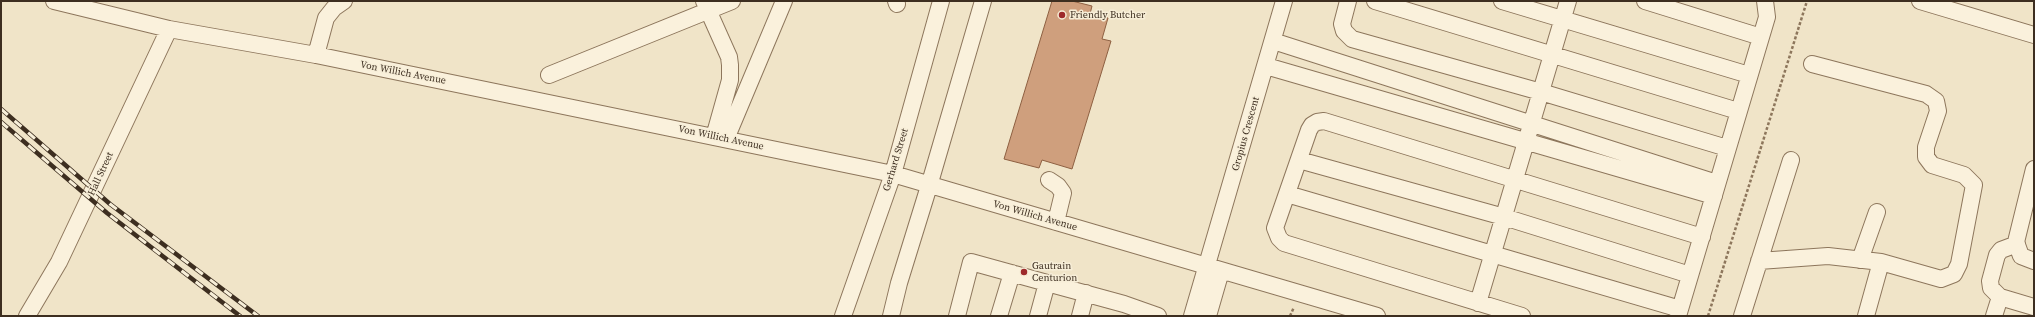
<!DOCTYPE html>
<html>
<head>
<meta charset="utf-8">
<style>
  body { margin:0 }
  #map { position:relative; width:2035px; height:317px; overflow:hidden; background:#f0e4c8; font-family:"Source Serif 4",serif }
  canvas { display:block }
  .frame { position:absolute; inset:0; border:2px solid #3d2e20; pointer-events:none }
</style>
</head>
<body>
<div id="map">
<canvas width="2035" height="317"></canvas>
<div class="frame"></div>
</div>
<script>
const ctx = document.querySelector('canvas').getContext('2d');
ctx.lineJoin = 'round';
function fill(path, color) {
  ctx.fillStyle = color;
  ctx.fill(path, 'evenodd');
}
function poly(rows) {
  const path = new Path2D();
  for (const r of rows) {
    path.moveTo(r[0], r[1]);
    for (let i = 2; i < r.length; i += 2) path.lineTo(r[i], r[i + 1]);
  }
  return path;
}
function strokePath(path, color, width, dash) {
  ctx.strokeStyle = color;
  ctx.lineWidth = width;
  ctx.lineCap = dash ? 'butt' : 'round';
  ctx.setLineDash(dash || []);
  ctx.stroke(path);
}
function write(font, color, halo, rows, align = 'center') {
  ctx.font = font + ' "Source Serif 4",serif';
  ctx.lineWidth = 3;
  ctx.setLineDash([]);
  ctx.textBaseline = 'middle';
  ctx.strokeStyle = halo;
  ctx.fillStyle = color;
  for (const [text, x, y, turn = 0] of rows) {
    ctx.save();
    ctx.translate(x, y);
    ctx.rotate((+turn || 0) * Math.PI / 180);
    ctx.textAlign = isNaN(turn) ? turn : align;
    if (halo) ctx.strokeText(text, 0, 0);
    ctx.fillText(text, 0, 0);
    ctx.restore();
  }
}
const building = poly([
  [1052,1,1072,1,1092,6,1090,14,1108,18,1102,39,1111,41,1072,169,1042,160,1039,168,1004,159,1052,1]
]);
fill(building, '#cf9f7d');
strokePath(building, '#8d5f41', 1);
const minor = poly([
  [54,1,169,29,316,55,893,174,1377,316],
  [704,1,729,57,730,65,730,80,714,137],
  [896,1,897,4],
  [1348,1,1342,24,1344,31,1352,39,1541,92,1727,148],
  [1375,1,1738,111],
  [1502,1,1749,75],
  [1645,1,1761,37],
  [1920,1,2034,35],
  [1273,41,1717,183],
  [316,55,326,18,334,8,344,1],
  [1266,66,1714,196],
  [549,75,732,1],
  [726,139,784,1],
  [1299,160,1504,217,1690,275],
  [2034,169,2016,242,2021,256,2034,261],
  [1049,180,1058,186,1063,193,1056,222],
  [1287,194,1680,309],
  [1860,260,1877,212],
  [1759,261,1828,256,1881,262,1941,279,1954,274,1959,264,1974,185,1964,175,1932,165,1926,157,1926,147,1938,111,1936,101,1926,94,1812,64],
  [2000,297,1991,288,1990,281,1997,255,2001,250,2017,244],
  [1478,303,1568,1],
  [27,316,59,262,169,29],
  [843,316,893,174,941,1],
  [891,316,899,283,929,186,983,1],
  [957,316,971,262,1047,283],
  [999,316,1012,273],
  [1038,316,1047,283,1124,304,1158,316],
  [1080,316,1086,293],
  [1192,316,1284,1],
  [1208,316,1221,271],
  [1522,316,1284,243,1279,238,1275,228,1309,130,1312,125,1317,122,1324,121,1702,237],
  [1678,316,1767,17,1765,1],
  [1742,316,1791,160],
  [1866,316,1881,262],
  [1994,316,2000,297,2034,307]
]);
strokePath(minor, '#8d765c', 18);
strokePath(poly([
  [1290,316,1294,307],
  [1708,316,1807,1]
]), '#8d765c', 2.5, [3, 2]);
strokePath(minor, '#faf1dc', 16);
const rail = poly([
  [1,109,110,204,258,316],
  [1,122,107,213,240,316]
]);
strokePath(rail, '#3d2e20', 4.5);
strokePath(rail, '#f7eed8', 3, [9]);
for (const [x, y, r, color] of [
  [1062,15,4,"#9e2a2b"],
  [1024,272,4,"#9e2a2b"]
]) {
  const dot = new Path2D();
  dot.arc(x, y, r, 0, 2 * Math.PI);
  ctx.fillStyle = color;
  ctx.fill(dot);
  strokePath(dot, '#f7eed8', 1.5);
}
write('10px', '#3d2e20', '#f7eed8', [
  ["Friendly Butcher",1070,15],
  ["Gautrain",1032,266],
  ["Centurion",1032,278]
], 'left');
write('10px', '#3d2e20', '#f7eed8', [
  ["Von Willich Avenue",403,73,11],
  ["Gropius Crescent",1246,134,-74],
  ["Von Willich Avenue",721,138,12],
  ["Gerhard Street",896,160,-73],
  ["Hall Street",101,174,-65],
  ["Von Willich Avenue",1035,216,16]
]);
</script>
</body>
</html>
